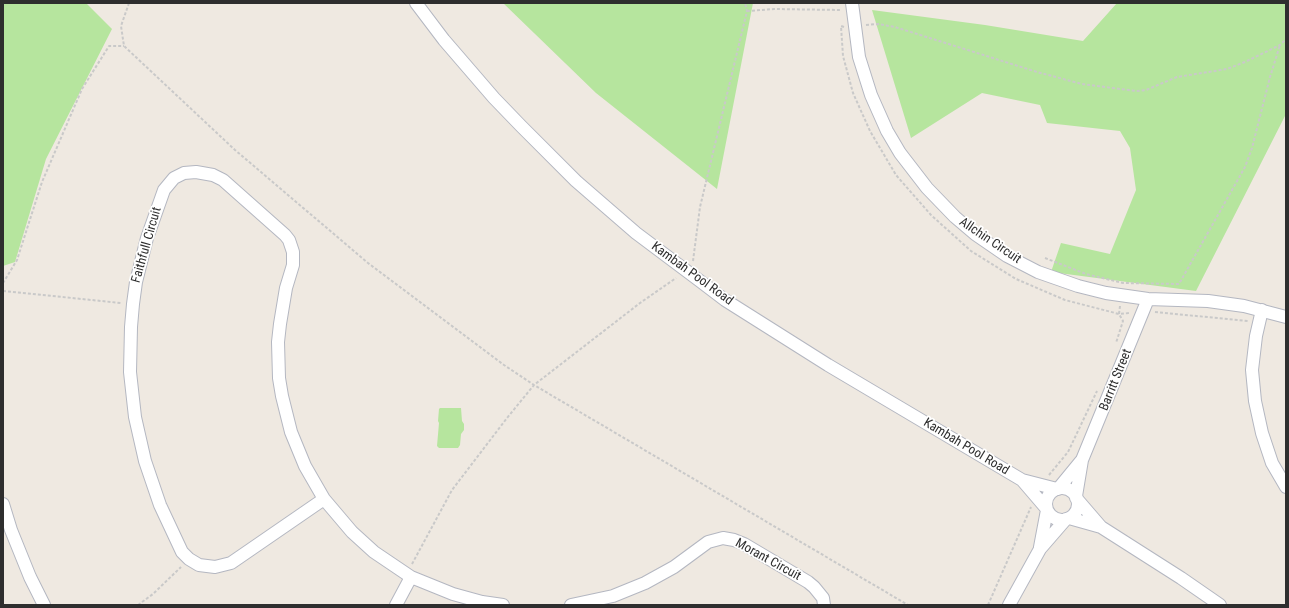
<!DOCTYPE html>
<html>
<head>
<meta charset="utf-8">
<style>
  body { margin:0 }
  #map { position:relative; width:1289px; height:608px; overflow:hidden; background:#efe9e1; font-family:"Roboto Condensed",sans-serif }
  canvas { display:block }
  .frame { position:absolute; inset:0; border:4px solid #2e2e2e; pointer-events:none }
</style>
</head>
<body>
<div id="map">
<canvas width="1289" height="608"></canvas>
<div class="frame"></div>
</div>
<script>
const ctx = document.querySelector('canvas').getContext('2d');
ctx.lineJoin = 'round';
function fill(path, color) {
  ctx.fillStyle = color;
  ctx.fill(path, 'evenodd');
}
function poly(rows) {
  const path = new Path2D();
  for (const r of rows) {
    if (r.length === 3) {
      path.moveTo(r[0] + r[2], r[1]);
      path.arc(r[0], r[1], r[2], 0, 2 * Math.PI);
      continue;
    }
    path.moveTo(r[0], r[1]);
    for (let i = 2; i < r.length; i += 2) path.lineTo(r[i], r[i + 1]);
  }
  return path;
}
function strokePath(path, color, width, dash) {
  ctx.strokeStyle = color;
  ctx.lineWidth = width;
  ctx.lineCap = dash ? 'butt' : 'round';
  ctx.setLineDash(dash || []);
  ctx.stroke(path);
}
function write(font, color, halo, rows, align = 'center') {
  ctx.font = font + ' "Roboto Condensed",sans-serif';
  ctx.lineWidth = 3.5;
  ctx.setLineDash([]);
  ctx.textBaseline = 'middle';
  ctx.strokeStyle = halo;
  ctx.fillStyle = color;
  for (const [text, x, y, turn = 0] of rows) {
    ctx.save();
    ctx.translate(x, y);
    ctx.rotate((+turn || 0) * Math.PI / 180);
    ctx.textAlign = isNaN(turn) ? turn : align;
    if (halo) ctx.strokeText(text, 0, 0);
    ctx.fillText(text, 0, 0);
    ctx.restore();
  }
}
fill(poly([
  [3,3,86,3,112,29,46,159,15,262,3,266],
  [503,3,753,3,717,189,596,93],
  [1117,3,1286,3,1286,114,1196,291,1051,272,1061,243,1110,254,1136,190,1130,148,1120,131,1047,123,1040,105,982,93,911,138,872,10,985,25,1083,41],
  [440,408,461,408,462,421,464,424,464,430,461,434,460,445,458,448,439,448,437,446,439,423,438,421,439,409]
]), '#b6e59e');
const minor = poly([
  [416,3,444,40,494,98,521,126,576,181,636,233,700,281,725,300,828,365,1022,480,1057,489],
  [852,3,859,57,871,95,887,131,900,153,927,188,955,217,975,234,1007,256,1038,272,1078,286,1106,293,1148,299,1208,301,1244,306,1286,317],
  [1262,310,1256,336,1252,370,1255,401,1262,433,1272,463,1286,487],
  [1022,480,1046,508],
  [1062,504,16],
  [1058,489,1081,461],
  [1076,496,1082,460,1148,299],
  [1076,498,1101,527,1181,578,1220,605],
  [324,499,305,466,291,432,282,396,279,378,278,342,280,324,286,288,293,265,293,252,289,240,285,235,223,180,213,175,196,172,184,173,174,178,164,190,147,238,136,282,133,304,131,327,130,372,135,417,145,461,160,505,182,552,189,559,199,565,215,567,231,563,324,499,352,532,374,552,411,577,453,594,482,602,503,605],
  [3,504,11,530,30,577,44,605],
  [1069,518,1101,527],
  [1040,547,1047,510],
  [396,605,411,577],
  [571,605,613,596,645,583,674,567,708,542,723,538,734,540,744,544,808,582,814,587,823,598,824,605],
  [1009,605,1040,549,1066,519]
]);
strokePath(minor, '#b4b7c1', 14);
strokePath(poly([
  [129,3,121,26,124,46,235,150,368,263,504,365,534,385,908,605],
  [747,11,774,9,841,10],
  [866,25,878,24,895,27,1037,72,1082,84,1136,91,1146,90,1177,77,1227,69,1245,62,1280,45,1286,39],
  [844,27,841,26,843,56,853,93,870,131,896,175,931,215,971,251,1016,279,1065,300,1119,314,1123,321,1116,343],
  [1045,258,1086,274,1123,283,1179,284,1245,167,1252,148,1270,77,1280,45],
  [693,261,700,207,747,11,745,3],
  [3,283,17,260,42,182,82,89,109,46,124,46],
  [3,291,121,303],
  [1120,306,1119,314,1130,313],
  [1155,312,1248,321],
  [1049,475,1068,452,1097,391],
  [412,564,452,490,507,418,534,385,640,303,676,278],
  [138,605,153,594,181,567],
  [988,605,1031,507]
]), '#c9c9c9', 2, [3, 2]);
strokePath(minor, '#fff', 12);
write('13px', '#2e2e2e', '#fff', [
  ["Allchin Circuit",990,241,34],
  ["Faithfull Circuit",147,245,-74],
  ["Kambah Pool Road",692,274,36],
  ["Barritt Street",1116,380,-68],
  ["Kambah Pool Road",966,447,31],
  ["Morant Circuit",768,560,29]
]);
</script>
</body>
</html>
